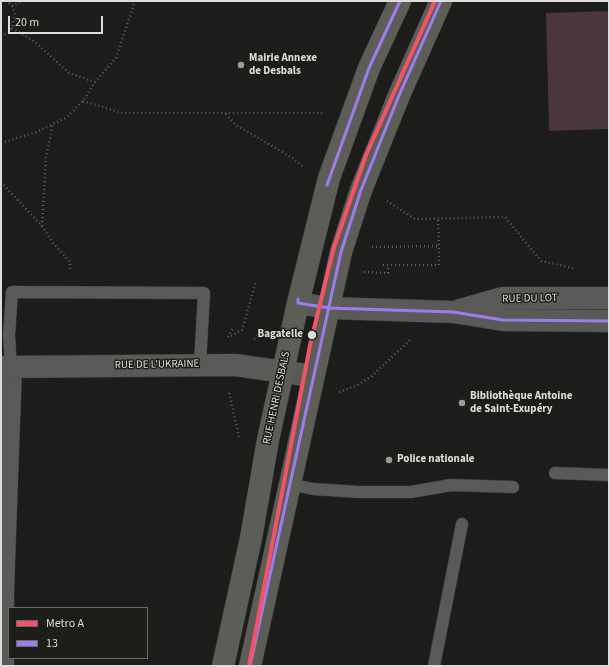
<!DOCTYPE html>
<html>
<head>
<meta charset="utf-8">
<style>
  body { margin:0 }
  #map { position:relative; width:610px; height:667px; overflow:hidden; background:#1c1c1b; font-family:"Source Sans 3",sans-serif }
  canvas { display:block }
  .frame { position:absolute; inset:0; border:2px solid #dcdcda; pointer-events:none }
  .legend { position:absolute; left:8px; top:607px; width:140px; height:52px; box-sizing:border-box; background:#1d1d1a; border:1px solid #696967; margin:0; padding:5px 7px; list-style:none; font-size:12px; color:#dcdcda }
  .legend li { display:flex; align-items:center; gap:8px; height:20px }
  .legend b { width:20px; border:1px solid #696967 }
  .scale { position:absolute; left:8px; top:16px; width:95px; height:18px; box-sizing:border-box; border:2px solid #dcdcda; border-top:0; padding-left:5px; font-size:12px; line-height:14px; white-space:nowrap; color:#dcdcda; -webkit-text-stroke:3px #1d1d1a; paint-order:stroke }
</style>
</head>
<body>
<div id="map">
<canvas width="610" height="667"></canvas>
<div class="frame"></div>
<ul class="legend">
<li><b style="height:5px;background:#f25366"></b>Metro A</li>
<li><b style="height:5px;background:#9c7deb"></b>13</li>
</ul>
<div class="scale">20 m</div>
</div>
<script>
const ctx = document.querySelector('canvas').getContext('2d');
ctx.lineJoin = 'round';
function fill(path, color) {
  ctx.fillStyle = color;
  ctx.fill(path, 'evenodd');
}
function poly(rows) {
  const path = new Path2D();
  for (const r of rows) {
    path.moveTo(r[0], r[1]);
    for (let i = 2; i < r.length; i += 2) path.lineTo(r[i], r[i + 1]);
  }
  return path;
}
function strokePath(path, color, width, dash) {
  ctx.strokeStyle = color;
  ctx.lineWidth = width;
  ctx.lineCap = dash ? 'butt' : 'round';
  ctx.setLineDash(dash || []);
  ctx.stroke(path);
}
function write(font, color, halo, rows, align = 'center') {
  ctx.font = font + ' "Source Sans 3",sans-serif';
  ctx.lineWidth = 3;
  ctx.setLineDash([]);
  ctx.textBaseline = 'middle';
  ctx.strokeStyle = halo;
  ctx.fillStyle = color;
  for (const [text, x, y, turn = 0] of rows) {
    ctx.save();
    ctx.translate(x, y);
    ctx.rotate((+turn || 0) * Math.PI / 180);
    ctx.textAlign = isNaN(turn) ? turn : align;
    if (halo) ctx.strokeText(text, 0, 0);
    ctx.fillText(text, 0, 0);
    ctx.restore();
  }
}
fill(poly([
  [609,11,609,129,549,131,546,13]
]), '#4b353f');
const lane = poly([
  [11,367,9,335,12,292,204,293,200,365],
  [555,473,609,475],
  [289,484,313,489,359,492,411,492,451,485,513,487],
  [434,666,462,524]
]);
const street = poly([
  [298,303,329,308,453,312,503,320,609,321],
  [460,310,502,298,609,298],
  [1,367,235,365,313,376],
  [3,666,3,590,11,367]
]);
const secondary = poly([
  [223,666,251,538,268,440,298,303,329,178,369,68,400,1],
  [250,666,341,252,361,190,400,93,441,1]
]);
strokePath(lane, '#393938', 13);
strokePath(street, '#393938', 23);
strokePath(secondary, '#393938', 23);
strokePath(poly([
  [12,6,22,1],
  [12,28,35,42,69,73,95,82],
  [1,36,8,33,12,28,15,13,12,6,7,1],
  [83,101,122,113,323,113],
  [226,114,236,125,291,157,303,167],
  [1,143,36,132,66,118,83,101,95,82,116,58,135,1],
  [1,182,42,226,53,243,70,262,70,269],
  [387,201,415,219,505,217,541,261,573,268],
  [42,226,46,157,53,124],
  [372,247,439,246,438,220],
  [383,265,439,265,439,246],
  [364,272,388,273,388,266],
  [231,336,242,330,256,281],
  [228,337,233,328],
  [254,339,263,330],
  [339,392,356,386,372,376,410,340],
  [229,393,239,437]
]), '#5c5c5b', 2.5, [1, 3]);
strokePath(lane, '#595957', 12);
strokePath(street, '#595957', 22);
strokePath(secondary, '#5d5d58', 22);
strokePath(poly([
  [327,185,369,68,400,1],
  [298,299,298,303,329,308,453,312,503,320,609,321],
  [250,666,341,252,361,190,400,93,441,1]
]), '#9c7deb', 3);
strokePath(poly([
  [249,666,310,345,334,247,366,155,435,1]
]), '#f25366', 4);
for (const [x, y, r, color] of [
  [241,65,4,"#999997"],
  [312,335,5,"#dcdcda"],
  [462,403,4,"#999997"],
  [389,460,4,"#999997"]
]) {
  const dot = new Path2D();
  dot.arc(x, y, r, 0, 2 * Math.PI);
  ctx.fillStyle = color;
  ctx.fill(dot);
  strokePath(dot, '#1d1d1a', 1.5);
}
write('bold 11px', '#dcdcda', '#1d1d1a', [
  ["Mairie Annexe",249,59],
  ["de Desbals",249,72],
  ["Bibliothèque Antoine",470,397],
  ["de Saint-Exupéry",470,410],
  ["Police nationale",397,460]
], 'left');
write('11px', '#dcdcda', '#1d1d1a', [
  ["RUE DU LOT",530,299,-1],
  ["RUE DE L'UKRAINE",157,365,-1],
  ["RUE HENRI DESBALS",277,398,-78]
]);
write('bold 11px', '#dcdcda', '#1d1d1a', [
  ["Bagatelle",303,335]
], 'right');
</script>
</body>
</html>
